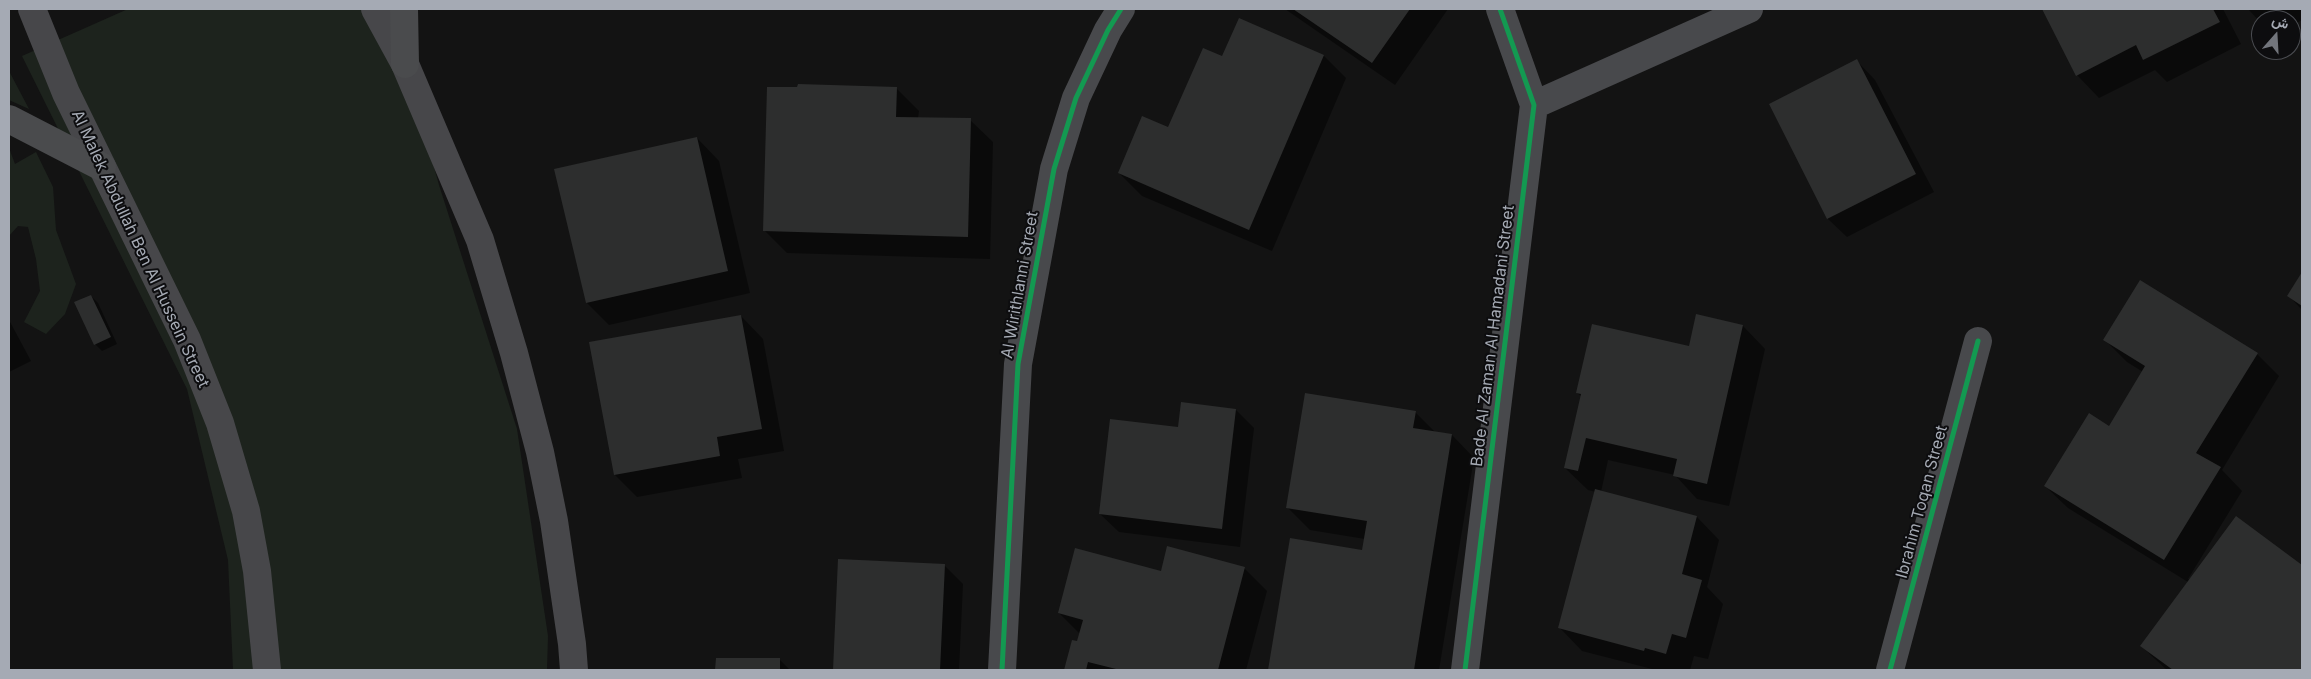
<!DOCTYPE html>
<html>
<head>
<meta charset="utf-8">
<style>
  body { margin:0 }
  #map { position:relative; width:2311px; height:679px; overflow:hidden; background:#131313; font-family:Inter,Vazirmatn,sans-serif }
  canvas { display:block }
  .frame { position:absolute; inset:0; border:10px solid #a5aab4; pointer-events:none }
  .north { position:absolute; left:2251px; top:10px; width:50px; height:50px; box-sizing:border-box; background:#0d0d0f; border:1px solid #4a4c51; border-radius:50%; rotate:19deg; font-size:14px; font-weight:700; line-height:20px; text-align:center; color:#a5aab4 }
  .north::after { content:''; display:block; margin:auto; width:18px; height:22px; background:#72757c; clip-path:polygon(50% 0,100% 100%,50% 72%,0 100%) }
</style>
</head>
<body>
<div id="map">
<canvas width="2311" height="679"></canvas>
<div class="frame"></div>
<div class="north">ش</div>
</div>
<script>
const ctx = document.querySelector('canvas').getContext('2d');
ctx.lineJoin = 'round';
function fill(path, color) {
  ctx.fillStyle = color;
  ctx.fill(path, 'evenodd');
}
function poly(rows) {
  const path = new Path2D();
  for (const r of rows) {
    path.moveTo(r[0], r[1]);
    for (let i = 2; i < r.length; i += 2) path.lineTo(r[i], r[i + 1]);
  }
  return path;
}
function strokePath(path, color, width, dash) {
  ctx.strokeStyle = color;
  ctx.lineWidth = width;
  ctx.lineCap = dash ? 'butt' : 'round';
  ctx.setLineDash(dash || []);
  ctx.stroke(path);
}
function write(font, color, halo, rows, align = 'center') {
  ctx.font = font + ' Inter,sans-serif';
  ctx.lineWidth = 4;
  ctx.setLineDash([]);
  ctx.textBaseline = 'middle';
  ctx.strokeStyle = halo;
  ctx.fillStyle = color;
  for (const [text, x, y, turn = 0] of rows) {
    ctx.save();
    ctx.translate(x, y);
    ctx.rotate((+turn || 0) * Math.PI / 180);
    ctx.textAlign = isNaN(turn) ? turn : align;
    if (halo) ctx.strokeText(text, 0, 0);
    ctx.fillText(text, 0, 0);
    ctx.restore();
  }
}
fill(poly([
  [128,9,367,9,405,64,439,185,517,429,548,636,547,670,233,670,228,560,187,389,22,56],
  [9,71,29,109,9,100],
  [9,148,15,164,36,152,53,187,56,230,76,284,65,314,46,334,24,322,40,291,36,259,28,227,18,226,9,236]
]), '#1d231d');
fill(poly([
  [1285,9,1448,9,1395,85],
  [2043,9,2223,9,2241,44,2167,82,2155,70,2099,98,2077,75],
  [2248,9,2302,9,2302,20,2291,26,2291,20,2261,20,2261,23],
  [1239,20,1324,56,1346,78,1272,251,1142,196,1119,173,1169,129,1223,58],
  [1857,61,1875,80,1934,192,1847,237,1828,219,1771,104],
  [896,88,919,111,918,118,970,120,993,142,990,259,787,253,765,231],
  [697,138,719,161,750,293,609,325,587,303],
  [2302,274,2302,310,2289,296],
  [91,296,98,303,117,344,102,351,95,344],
  [741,316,763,339,784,451,738,459,742,478,637,497,615,475],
  [1697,316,1743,326,1765,349,1729,506,1697,499,1675,475,1608,460,1601,492,1697,517,1719,540,1707,587,1723,604,1708,659,1694,656,1690,670,1656,670,1582,651,1560,628,1596,492,1588,490,1565,468,1582,397,1577,393,1689,347],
  [9,320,31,361,9,372],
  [2105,340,2257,354,2279,376,2222,470,2242,491,2188,579,2190,580,2236,518,2302,566,2302,670,2167,670,2141,646,2188,582,2068,508,2045,486,2109,428,2143,372,2127,362],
  [1236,410,1254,428,1240,547,1119,532,1100,514,1179,428],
  [1415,412,1436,433,1452,435,1474,458,1439,670,1269,670,1291,539,1363,551,1365,539,1310,530,1287,507],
  [839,560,944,565,963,584,959,670,834,670],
  [1244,568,1267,591,1246,670,1065,670,1073,641,1078,642,1080,634,1059,613,1162,573],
  [717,659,779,659,790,670,717,670]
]), '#0007');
fill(poly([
  [1293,9,1410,9,1372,63],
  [2042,9,2213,9,2220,22,2143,60,2136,45,2076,76],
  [1239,18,1324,55,1249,230,1118,173,1142,116,1168,127,1203,48,1222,56],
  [1857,59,1916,174,1827,219,1769,104],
  [798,84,897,87,896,117,971,118,968,237,763,231,767,87,797,87],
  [697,137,728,271,586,303,554,169],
  [2302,272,2302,306,2287,296],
  [2140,280,2258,353,2196,453,2221,467,2164,560,2044,486,2089,413,2109,426,2145,366,2103,340],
  [91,295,111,337,94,345,74,302],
  [1696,314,1743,325,1707,484,1673,476,1677,459,1586,438,1578,471,1564,468,1581,394,1576,393,1592,324,1689,346],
  [741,315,762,429,717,437,720,456,614,475,589,342],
  [1305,393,1416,411,1413,428,1452,434,1414,670,1268,670,1290,538,1362,550,1367,521,1286,508],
  [1181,402,1236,409,1222,529,1099,514,1110,419,1178,427],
  [1595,489,1697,516,1682,574,1702,580,1686,638,1672,634,1666,654,1645,648,1644,651,1558,628],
  [2236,516,2302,565,2302,670,2173,670,2140,646],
  [1167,546,1245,567,1218,670,1120,670,1088,662,1086,670,1064,670,1072,640,1077,641,1083,620,1058,613,1075,548,1161,571],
  [838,559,945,564,940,670,833,670],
  [716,658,780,658,780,670,715,670]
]), '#2d2e2e');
strokePath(poly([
  [1534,105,1749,9],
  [1002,670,1018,364,1054,169,1076,98,1108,30,1121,9],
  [1465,670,1534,105,1500,9],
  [1890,670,1978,341]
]), '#48494c', 28);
strokePath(poly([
  [32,9,66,93,187,340,220,423,246,511,257,571,267,670],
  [375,9,405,64,480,240,514,353,540,452,554,521,572,644,574,670]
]), '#47474a', 28);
strokePath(poly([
  [404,9,405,64],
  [9,119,102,167]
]), '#4a4b4d', 28);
strokePath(poly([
  [1002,670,1018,364,1054,169,1076,98,1108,30,1121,9],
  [1465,670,1534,105,1500,9],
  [1890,670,1978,341]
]), '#139951', 5);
write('16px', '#a5aab4', '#0d0d0f', [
  ["Al Malek Abdullah Ben Al Hussein Street",140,249,65],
  ["Al Wirithlanni Street",1020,285,-80],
  ["Bade Al Zaman Al Hamadani Street",1493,336,-83],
  ["Ibrahim Toqan Street",1922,502,-75]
]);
</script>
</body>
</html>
